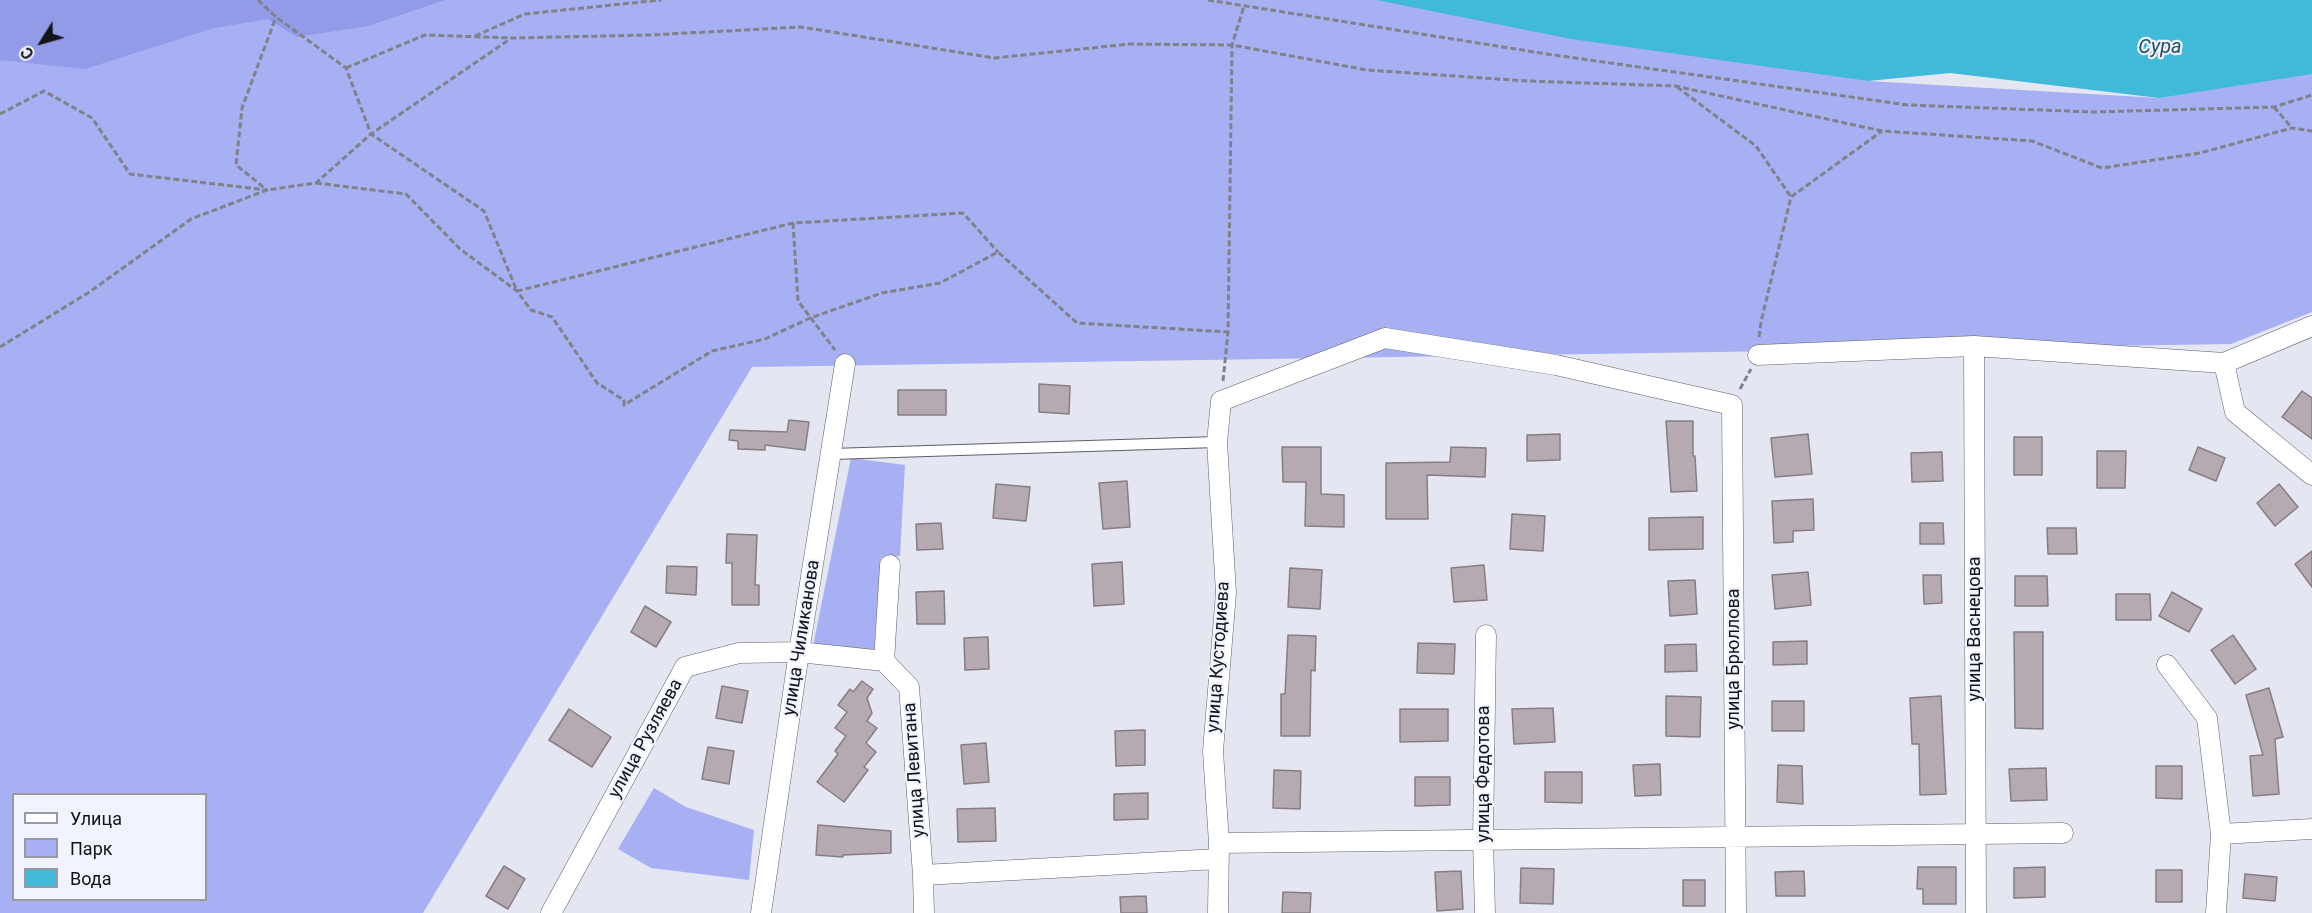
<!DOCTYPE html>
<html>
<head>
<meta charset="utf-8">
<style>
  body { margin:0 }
  #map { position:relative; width:2312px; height:913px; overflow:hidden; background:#e4e6f2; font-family:Roboto,sans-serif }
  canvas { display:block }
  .legend { position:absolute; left:12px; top:793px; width:195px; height:108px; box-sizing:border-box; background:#f1f3ff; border:2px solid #9899a2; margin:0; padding:8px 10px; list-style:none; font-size:18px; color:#121317 }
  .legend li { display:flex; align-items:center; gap:12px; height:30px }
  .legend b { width:30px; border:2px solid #9899a2 }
  .north { position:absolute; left:12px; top:12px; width:60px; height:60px; -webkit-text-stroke:4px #f1f3ff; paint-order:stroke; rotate:233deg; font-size:16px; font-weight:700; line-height:24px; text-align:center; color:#121317 }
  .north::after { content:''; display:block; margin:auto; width:21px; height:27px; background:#121317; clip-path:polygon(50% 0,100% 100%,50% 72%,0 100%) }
</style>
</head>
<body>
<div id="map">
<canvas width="2312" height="913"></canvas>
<ul class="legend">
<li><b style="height:8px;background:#fff"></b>Улица</li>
<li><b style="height:16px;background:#a7b0f2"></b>Парк</li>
<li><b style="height:16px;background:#41bada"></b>Вода</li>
</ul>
<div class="north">С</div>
</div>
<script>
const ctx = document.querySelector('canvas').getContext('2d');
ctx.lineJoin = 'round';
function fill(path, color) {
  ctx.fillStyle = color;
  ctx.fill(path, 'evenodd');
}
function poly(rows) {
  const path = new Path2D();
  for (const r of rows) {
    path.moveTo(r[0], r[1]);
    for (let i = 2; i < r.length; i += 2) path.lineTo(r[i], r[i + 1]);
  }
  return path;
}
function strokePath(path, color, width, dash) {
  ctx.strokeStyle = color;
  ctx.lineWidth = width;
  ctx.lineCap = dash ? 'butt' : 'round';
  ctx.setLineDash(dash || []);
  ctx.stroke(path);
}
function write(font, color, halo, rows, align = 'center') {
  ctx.font = font + ' Roboto,sans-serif';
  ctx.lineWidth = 4.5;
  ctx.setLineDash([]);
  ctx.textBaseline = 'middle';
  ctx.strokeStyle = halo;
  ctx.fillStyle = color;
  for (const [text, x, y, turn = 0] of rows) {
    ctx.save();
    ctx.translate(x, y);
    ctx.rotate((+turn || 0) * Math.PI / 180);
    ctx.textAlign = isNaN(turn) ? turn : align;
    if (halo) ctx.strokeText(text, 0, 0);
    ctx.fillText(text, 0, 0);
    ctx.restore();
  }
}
fill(poly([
  [354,0,1407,0,1868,81,2159,98,2312,65,2312,312,2231,344,752,367,423,913,0,913,0,44],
  [14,794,206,794,206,900,14,900],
  [851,458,905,465,900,556,881,558,874,652,813,646],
  [654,788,686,807,754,830,749,880,651,868,618,849]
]), '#a7b0f2');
fill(poly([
  [0,0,445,0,368,26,297,37,268,19,214,28,85,69,0,60]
]), '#919be8');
fill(poly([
  [1376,0,2312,0,2312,74,2159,98,1950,73,1868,81,1571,39]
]), '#41bada');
const building = poly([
  [1039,384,1070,386,1069,414,1039,412,1039,384],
  [898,390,946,390,946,415,898,415,898,390],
  [2302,391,2312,398,2312,439,2282,417,2302,391],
  [789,420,809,422,805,450,765,445,765,450,738,449,738,441,729,440,730,430,787,432,789,420],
  [1666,421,1693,421,1693,456,1695,456,1697,491,1671,492,1666,421],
  [1560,434,1560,460,1527,461,1527,435,1560,434],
  [1808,434,1812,474,1775,477,1771,438,1808,434],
  [2014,437,2042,437,2042,475,2014,475,2014,437],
  [1282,447,1321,447,1321,494,1344,495,1344,527,1305,526,1306,482,1283,482,1282,447],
  [1451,447,1486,448,1485,477,1427,475,1428,519,1386,519,1386,463,1450,462,1451,447],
  [2198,447,2225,458,2216,481,2189,470,2198,447],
  [2097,451,2126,451,2125,488,2097,488,2097,451],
  [1942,452,1943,481,1912,482,1911,453,1942,452],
  [1127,481,1130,527,1103,529,1099,483,1127,481],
  [996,484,1030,487,1026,521,993,518,996,484],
  [2279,484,2298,507,2275,526,2257,503,2279,484],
  [1813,499,1814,530,1793,531,1793,542,1774,543,1772,501,1813,499],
  [1512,514,1545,516,1543,551,1510,549,1512,514],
  [1703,517,1703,549,1649,550,1649,518,1703,517],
  [941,523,943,549,917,550,916,524,941,523],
  [1920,523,1943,523,1944,544,1920,544,1920,523],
  [2047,528,2076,528,2077,554,2048,554,2047,528],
  [727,534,757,535,755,585,759,585,759,605,732,605,732,563,726,563,727,534],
  [2312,551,2312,587,2295,564,2312,551],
  [1122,562,1124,604,1094,606,1092,564,1122,562],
  [1484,565,1487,600,1454,602,1451,568,1484,565],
  [667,566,697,567,696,595,666,593,667,566],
  [1290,568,1322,570,1320,609,1288,607,1290,568],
  [1808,572,1811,605,1775,609,1772,575,1808,572],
  [1923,575,1941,575,1942,603,1924,604,1923,575],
  [2015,576,2047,576,2048,606,2015,606,2015,576],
  [1695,580,1697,614,1670,616,1668,581,1695,580],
  [944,591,945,624,917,624,916,592,944,591],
  [2172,592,2202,609,2189,632,2159,616,2172,592],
  [2116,594,2150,594,2151,620,2116,620,2116,594],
  [645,606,671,622,656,647,631,632,645,606],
  [2014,632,2043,632,2043,729,2015,728,2014,632],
  [1288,635,1316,636,1315,671,1311,670,1310,736,1281,736,1281,694,1285,694,1288,635],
  [2233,635,2256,669,2235,684,2211,650,2233,635],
  [988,637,989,669,965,670,964,638,988,637],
  [1807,641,1807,664,1773,665,1773,642,1807,641],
  [1418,643,1455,644,1454,674,1417,673,1418,643],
  [1696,644,1697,671,1665,672,1665,645,1696,644],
  [862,681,873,689,867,698,872,713,867,721,877,728,866,743,876,752,864,767,868,770,844,802,817,782,838,754,835,751,846,736,835,728,847,712,838,705,850,689,853,692,862,681],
  [722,686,748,691,742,723,716,718,722,686],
  [2269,688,2283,737,2275,739,2279,794,2253,796,2250,756,2263,755,2246,695,2269,688],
  [1666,696,1701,697,1700,737,1666,736,1666,696],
  [1941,696,1946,794,1920,795,1919,744,1912,744,1910,698,1941,696],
  [1772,701,1804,701,1804,731,1772,731,1772,701],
  [1553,708,1555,742,1514,744,1512,709,1553,708],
  [569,709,611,737,592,767,549,740,569,709],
  [1400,709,1448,709,1448,741,1400,742,1400,709],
  [1145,730,1145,765,1116,766,1115,731,1145,730],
  [986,743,989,782,964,784,961,745,986,743],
  [708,747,734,751,729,784,702,779,708,747],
  [1660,764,1661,795,1635,796,1633,765,1660,764],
  [1778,765,1802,766,1803,804,1777,802,1778,765],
  [2156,766,2182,766,2182,799,2156,798,2156,766],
  [2046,768,2047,800,2011,801,2009,769,2046,768],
  [1274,770,1301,771,1300,809,1273,808,1274,770],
  [1545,772,1582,772,1582,803,1545,802,1545,772],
  [1415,777,1450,777,1450,805,1415,806,1415,777],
  [1148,793,1148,819,1114,820,1114,794,1148,793],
  [995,808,996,841,958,842,957,809,995,808],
  [818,825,891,831,891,853,843,855,843,857,816,855,818,825],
  [504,866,525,879,508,909,486,896,504,866],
  [1918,867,1956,867,1956,904,1923,904,1923,889,1917,889,1918,867],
  [2045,867,2045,897,2014,898,2014,868,2045,867],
  [1521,868,1554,869,1553,904,1520,903,1521,868],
  [2156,870,2182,870,2182,902,2156,902,2156,870],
  [1461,871,1463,909,1437,911,1435,872,1461,871],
  [1804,871,1805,896,1776,896,1775,872,1804,871],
  [2245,874,2277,877,2275,901,2243,898,2245,874],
  [1683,880,1705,880,1705,906,1683,906,1683,880],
  [1283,892,1311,893,1310,913,1282,913,1283,892],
  [1146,896,1147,913,1121,913,1120,897,1146,896]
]);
fill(building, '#b5aab1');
strokePath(building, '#877d84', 1.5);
const lane = poly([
  [831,454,1217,442]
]);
const street = poly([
  [1974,346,1976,913],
  [1758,355,1974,346,2224,363,2312,326],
  [2224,363,2235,412,2312,475],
  [890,565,884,661,909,687,923,875,924,913],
  [2167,665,2207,718,2221,834,2216,913],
  [2221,834,2312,829],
  [1219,843,2063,833],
  [923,875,1218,859],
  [551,913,685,667,739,653,799,652,884,661],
  [761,913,799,652,845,364],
  [1218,913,1219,843,1213,751,1226,593,1217,442,1221,401,1385,338,1556,365,1732,405,1736,913],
  [1485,913,1483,839,1486,635]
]);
strokePath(lane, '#5d5f69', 12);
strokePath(street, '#5d5f69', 21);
strokePath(poly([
  [258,0,276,17,346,68,371,134,484,211,517,291,793,223,963,213,998,252],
  [1208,0,1547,54,1908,105,2095,112,2274,107,2312,95],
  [475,36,525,14,661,0],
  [346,68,425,35,512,38,650,35,801,27,994,58,1130,44,1232,45,1367,70,1527,81,1675,86,1882,131,2032,141,2102,168,2200,153,2292,128,2312,131],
  [1677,87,1756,146,1791,197],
  [2274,107,2292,128],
  [0,114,44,91,92,118,130,174,267,190,236,165,242,108,276,17],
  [316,183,406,194,460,249,517,291,531,310,552,317,597,383,624,400,624,405,712,351,765,339,810,318,882,293,940,283,998,252,1077,323,1228,332],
  [793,223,798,301,835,350],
  [1759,337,1761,322,1791,197,1882,131],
  [0,347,91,291,191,219,267,190,316,183,371,134,510,39],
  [1223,381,1228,332,1232,45,1244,6],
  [1740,389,1751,369]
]), '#808189', 3, [6, 3]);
strokePath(lane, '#fff', 10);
strokePath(street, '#fff', 20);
write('18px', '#121317', '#f1f3ff', [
  ["улица Васнецова",1975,629,-90],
  ["улица Чиликанова",802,638,-81],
  ["улица Кустодиева",1219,657,-86],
  ["улица Брюллова",1734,659,-90],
  ["улица Рузляева",646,739,-61],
  ["улица Левитана",915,770,-94],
  ["улица Федотова",1484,774,-90]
]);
write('italic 20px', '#20515f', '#f1f3ff', [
  ["Сура",2160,48]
]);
</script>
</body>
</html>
